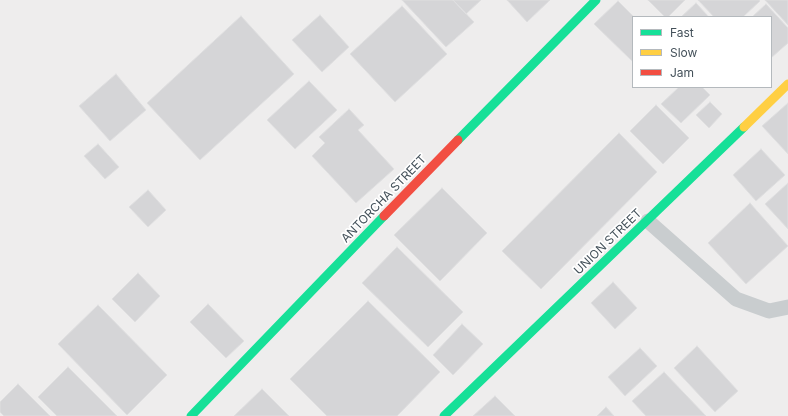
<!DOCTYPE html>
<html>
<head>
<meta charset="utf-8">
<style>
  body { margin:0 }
  #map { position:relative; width:788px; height:416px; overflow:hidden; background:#eeeded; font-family:Inter,sans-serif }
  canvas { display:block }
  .legend { position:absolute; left:632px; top:16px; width:140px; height:72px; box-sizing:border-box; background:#fff; border:1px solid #b4b9bd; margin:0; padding:5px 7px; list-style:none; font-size:12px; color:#44515a }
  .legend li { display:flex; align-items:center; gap:8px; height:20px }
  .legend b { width:20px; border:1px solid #b4b9bd }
</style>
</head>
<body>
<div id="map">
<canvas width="788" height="416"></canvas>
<ul class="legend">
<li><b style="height:5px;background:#16e098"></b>Fast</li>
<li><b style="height:5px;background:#ffcf43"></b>Slow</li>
<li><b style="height:5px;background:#f24e42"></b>Jam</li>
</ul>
</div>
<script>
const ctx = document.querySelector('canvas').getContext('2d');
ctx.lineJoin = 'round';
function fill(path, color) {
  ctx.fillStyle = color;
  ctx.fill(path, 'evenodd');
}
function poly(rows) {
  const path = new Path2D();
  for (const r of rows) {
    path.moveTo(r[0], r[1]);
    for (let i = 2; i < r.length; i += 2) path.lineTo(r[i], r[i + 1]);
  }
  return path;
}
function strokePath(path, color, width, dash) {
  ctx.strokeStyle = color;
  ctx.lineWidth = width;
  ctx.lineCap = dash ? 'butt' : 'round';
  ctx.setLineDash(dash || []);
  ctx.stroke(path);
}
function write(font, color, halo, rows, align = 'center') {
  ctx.font = font + ' Inter,sans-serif';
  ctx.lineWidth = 3.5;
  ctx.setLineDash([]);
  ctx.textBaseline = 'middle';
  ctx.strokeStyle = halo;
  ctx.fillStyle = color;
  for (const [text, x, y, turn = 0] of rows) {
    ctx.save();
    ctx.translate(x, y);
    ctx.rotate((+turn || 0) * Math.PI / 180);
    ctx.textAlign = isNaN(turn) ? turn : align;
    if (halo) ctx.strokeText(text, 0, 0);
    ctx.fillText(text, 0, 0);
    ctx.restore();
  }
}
const building = poly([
  [402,0,453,0,474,22,446,47,402,0],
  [453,0,481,0,466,14,453,0],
  [507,0,550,0,527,22,507,0],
  [648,0,685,0,668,17,665,17,648,0],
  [698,0,759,0,760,1,743,17,714,17,698,0],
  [765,0,788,0,788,25,765,0],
  [618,1,634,17,633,62,594,24,618,1],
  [696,3,709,17,681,17,696,3],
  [766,4,788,28,788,43,771,58,771,17,752,17,766,4],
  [402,6,447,54,395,102,350,54,402,6],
  [320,15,349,47,322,72,292,40,320,15],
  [241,16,294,74,200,160,147,103,241,16],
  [116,74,146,110,110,141,79,106,116,74],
  [309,81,337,110,295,149,267,120,309,81],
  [679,87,702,87,710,95,681,123,661,104,679,87],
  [710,102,722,114,709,128,696,115,710,102],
  [788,103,788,154,762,126,788,103],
  [656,105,689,138,663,164,630,131,656,105],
  [349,109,364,125,358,130,394,169,356,203,312,156,325,143,319,137,349,109],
  [619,133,657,172,541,289,502,251,619,133],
  [98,144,119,167,105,179,84,156,98,144],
  [761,149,785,175,756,201,733,175,761,149],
  [788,183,788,229,765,204,788,183],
  [442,188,487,233,440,281,394,235,442,188],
  [148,190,166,210,148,227,129,207,148,190],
  [750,203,788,246,746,284,708,243,750,203],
  [397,247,463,312,428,347,362,283,397,247],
  [138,273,160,296,135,322,112,299,138,273],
  [613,282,637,308,615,329,591,303,613,282],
  [368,301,440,372,397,416,327,416,290,379,368,301],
  [208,304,244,341,226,358,190,322,208,304],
  [98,305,167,375,127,415,58,344,98,305],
  [462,324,483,344,453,375,433,355,462,324],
  [697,346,738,391,715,412,674,368,697,346],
  [640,348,657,366,625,396,608,377,640,348],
  [68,367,117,416,57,416,38,397,68,367],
  [664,372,706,416,646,416,632,401,664,372],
  [18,384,50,416,4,416,0,412,0,402,18,384],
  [262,389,289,416,234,416,262,389],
  [495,396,515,416,473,416,495,396],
  [606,407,614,416,597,416,606,407]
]);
fill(building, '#d5d5d7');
strokePath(building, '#dfdfe0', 1);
strokePath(poly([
  [648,221,736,299,769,311,788,307]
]), '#c9cdcf', 15);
strokePath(poly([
  [458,140,596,0],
  [191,416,384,216],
  [444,416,744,127]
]), '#16e098', 9);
strokePath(poly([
  [744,127,788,84]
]), '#ffcf43', 9);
strokePath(poly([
  [384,216,458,140]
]), '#f24e42', 9);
write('12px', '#44515a', '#fff', [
  ["ANTORCHA STREET",384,199,-46],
  ["UNION STREET",608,242,-44]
]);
</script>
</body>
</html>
